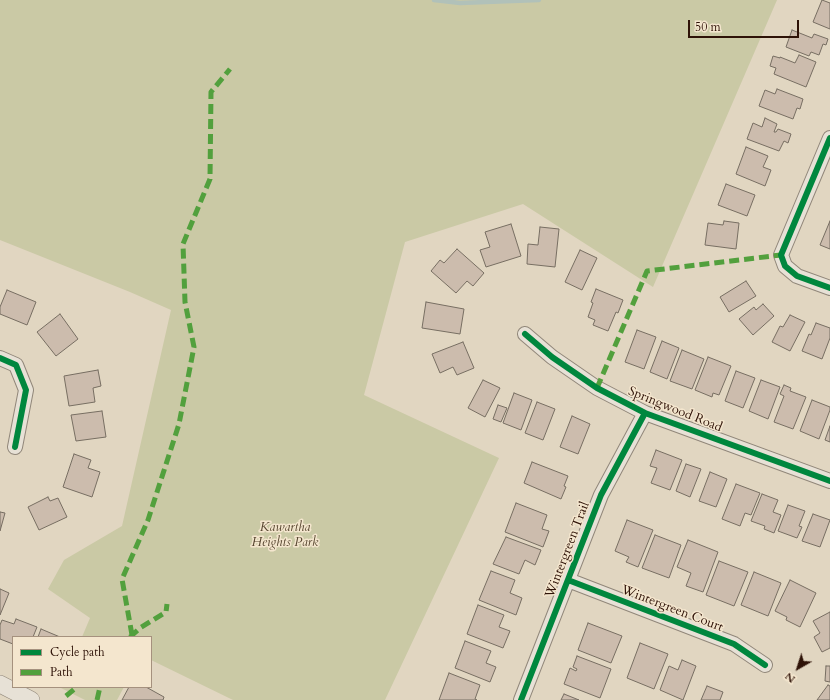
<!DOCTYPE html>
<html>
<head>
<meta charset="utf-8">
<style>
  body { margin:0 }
  #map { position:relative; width:830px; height:700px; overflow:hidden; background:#e1d6c1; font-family:Cardo,serif }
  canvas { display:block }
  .legend { position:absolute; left:12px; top:636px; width:140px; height:52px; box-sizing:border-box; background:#f4e6ce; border:1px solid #a5917e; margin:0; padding:5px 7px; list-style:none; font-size:12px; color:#2e1207 }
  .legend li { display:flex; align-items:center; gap:8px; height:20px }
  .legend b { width:20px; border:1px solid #a5917e }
  .north { position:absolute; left:778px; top:648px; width:40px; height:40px; -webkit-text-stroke:3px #f4e6ce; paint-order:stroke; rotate:219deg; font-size:11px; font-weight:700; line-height:16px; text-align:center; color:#2e1207 }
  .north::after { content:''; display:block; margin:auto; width:14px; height:18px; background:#2e1207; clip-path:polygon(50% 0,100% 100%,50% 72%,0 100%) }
  .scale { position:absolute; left:688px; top:20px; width:111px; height:18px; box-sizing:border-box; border:2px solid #2e1207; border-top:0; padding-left:5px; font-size:12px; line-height:14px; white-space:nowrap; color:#2e1207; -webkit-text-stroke:3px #f4e6ce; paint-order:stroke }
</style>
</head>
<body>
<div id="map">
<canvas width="830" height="700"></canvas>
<ul class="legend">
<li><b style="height:5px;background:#00873e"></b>Cycle path</li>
<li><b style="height:5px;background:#52a03d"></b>Path</li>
</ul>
<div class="north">N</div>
<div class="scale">50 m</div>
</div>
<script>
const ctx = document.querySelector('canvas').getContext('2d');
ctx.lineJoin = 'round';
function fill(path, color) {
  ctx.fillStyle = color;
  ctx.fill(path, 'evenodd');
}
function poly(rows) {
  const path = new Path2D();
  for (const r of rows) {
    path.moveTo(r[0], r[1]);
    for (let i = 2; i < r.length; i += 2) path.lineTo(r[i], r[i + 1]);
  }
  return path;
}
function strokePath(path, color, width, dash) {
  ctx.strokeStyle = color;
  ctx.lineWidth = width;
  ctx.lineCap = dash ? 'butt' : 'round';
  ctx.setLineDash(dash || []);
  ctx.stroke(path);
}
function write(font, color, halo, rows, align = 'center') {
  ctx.font = font + ' Cardo,serif';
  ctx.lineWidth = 3;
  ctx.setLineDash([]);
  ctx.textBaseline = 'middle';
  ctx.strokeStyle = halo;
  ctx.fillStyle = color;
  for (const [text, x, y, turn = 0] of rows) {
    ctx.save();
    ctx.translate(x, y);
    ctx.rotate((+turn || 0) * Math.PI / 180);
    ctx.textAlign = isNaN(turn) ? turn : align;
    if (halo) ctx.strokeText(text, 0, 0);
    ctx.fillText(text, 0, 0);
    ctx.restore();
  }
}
fill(poly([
  [0,0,777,0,653,287,523,204,405,242,364,395,499,458,385,700,233,700,151,660,151,637,82,637,90,618,48,589,64,560,122,526,171,310,130,292,0,240],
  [59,687,124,687,117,700,85,700]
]), '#cac9a5');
strokePath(poly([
  [434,0,460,3,539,0]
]), '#b1c1b9', 4.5);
const building = poly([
  [822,0,830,3,830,29,813,22,822,0],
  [792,30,812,38,814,34,828,39,826,45,823,44,819,55,811,52,809,56,786,47,792,30],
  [799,55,816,62,806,87,774,74,776,68,770,66,773,56,780,58,780,57,795,63,799,55],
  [777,89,803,99,800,109,797,108,793,119,759,106,765,90,775,94,777,89],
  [765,118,777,124,774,132,776,132,778,129,791,134,788,143,784,141,779,151,747,139,753,123,762,127,765,118],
  [746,147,768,156,763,167,771,170,765,186,736,174,746,147],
  [726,184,755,195,747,216,718,205,726,184],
  [724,221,739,223,736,249,705,245,708,223,723,225,724,221],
  [830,221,830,249,820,245,830,221],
  [511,224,521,256,486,267,480,250,490,247,485,232,511,224],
  [540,227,559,229,555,267,527,264,528,244,538,245,540,227],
  [457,249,484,273,473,286,467,281,456,293,431,271,440,260,444,263,457,249],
  [580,250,597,258,582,290,565,282,580,250],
  [746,281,756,296,729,312,720,297,746,281],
  [596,289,623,300,618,313,616,312,608,331,593,325,595,320,588,317,593,303,591,302,596,289],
  [7,290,36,302,27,325,0,314,0,307,7,290],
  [426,302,464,309,460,334,422,328,426,302],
  [763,304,774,316,753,335,739,319,754,307,756,310,763,304],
  [60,314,78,339,56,356,37,332,60,314],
  [790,315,805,322,790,351,772,342,780,326,783,327,790,315],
  [816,323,830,328,830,338,822,359,802,351,809,334,811,335,816,323],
  [637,330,656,337,644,369,625,362,637,330],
  [662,341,679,348,667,379,650,372,662,341],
  [463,342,474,368,457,375,453,367,440,373,432,354,463,342],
  [682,350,704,359,692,389,670,381,682,350],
  [708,357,731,366,719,395,713,393,712,397,695,390,708,357],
  [98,370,101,386,93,388,95,402,69,406,64,376,98,370],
  [736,371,755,378,743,408,725,401,736,371],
  [483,380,500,388,485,417,468,408,483,380],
  [761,380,780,387,768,419,749,411,761,380],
  [784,385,791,388,790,391,806,397,793,429,774,422,784,396,780,394,784,385],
  [514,393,532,400,521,430,503,423,514,393],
  [812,400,830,407,830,410,819,439,800,431,812,400],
  [537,402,555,409,543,440,525,433,537,402],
  [498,405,507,408,501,422,493,419,498,405],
  [102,411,106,437,76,441,71,415,102,411],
  [572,416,590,424,578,454,560,447,572,416],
  [830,426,830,442,825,440,830,426],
  [656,450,682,460,670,490,651,483,657,468,650,466,656,450],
  [74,454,91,460,88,468,100,472,92,497,63,487,74,454],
  [532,462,568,476,564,486,566,487,561,499,524,483,532,462],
  [686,464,701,469,690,497,676,491,686,464],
  [710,472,727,479,716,507,699,501,710,472],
  [736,484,760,493,751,515,745,513,740,526,722,519,736,484],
  [762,494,778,500,773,512,781,515,774,533,764,529,765,526,751,521,762,494],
  [48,497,50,501,58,498,67,517,39,530,28,507,48,497],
  [516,503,547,515,542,529,549,531,543,547,505,532,516,503],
  [788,505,805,511,799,526,802,527,797,538,778,531,788,505],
  [0,512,5,513,0,531,0,512],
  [813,514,830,520,820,547,802,541,813,514],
  [627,520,653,530,638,567,626,562,629,557,615,551,627,520],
  [655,535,681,545,669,578,642,568,655,535],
  [506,537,541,550,535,565,525,560,519,574,493,564,506,537],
  [688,540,718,552,703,592,686,586,691,573,677,567,688,540],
  [719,561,748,572,734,606,706,595,719,561],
  [491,571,515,580,510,593,522,598,516,615,479,600,491,571],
  [754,572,781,583,768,616,741,605,754,572],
  [790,580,816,593,800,627,786,620,787,617,775,611,790,580],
  [0,589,9,593,0,615,0,589],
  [478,605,504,615,499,627,510,631,503,648,467,634,478,605],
  [830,612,830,648,822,652,814,637,820,633,813,621,830,612],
  [16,619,37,627,33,637,13,637,13,644,0,639,0,625,2,620,14,624,16,619],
  [588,623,622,636,611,663,578,650,588,623],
  [41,629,60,637,38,637,41,629],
  [465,641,491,651,486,663,496,667,490,682,455,668,465,641],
  [640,643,668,654,654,689,627,678,640,643],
  [577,656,611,669,600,698,564,684,570,668,576,671,577,669,573,667,577,656],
  [682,660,696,666,683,700,660,690,669,666,678,670,682,660],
  [826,666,830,666,830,682,825,681,826,666],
  [449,673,480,685,475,699,477,700,439,700,449,673],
  [828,685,830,686,830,700,817,700,828,685],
  [707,686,723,692,720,700,701,700,707,686],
  [129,687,146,687,164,697,163,700,122,700,129,687],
  [564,694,579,700,561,700,564,694]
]);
fill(building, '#ccbcad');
strokePath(building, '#776e62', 1);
const minor = poly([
  [830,138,781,255,785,266,797,276,830,288],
  [525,334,552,357,597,388,645,413,830,481],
  [0,358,16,365,26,390,15,447],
  [568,580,734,644,765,665],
  [521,700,601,495,645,413]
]);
const tertiary = poly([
  [0,684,31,700]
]);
strokePath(minor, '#91877a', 16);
strokePath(tertiary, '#91877a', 18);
strokePath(minor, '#e7e1d6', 14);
strokePath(tertiary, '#e7e1d6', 17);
strokePath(poly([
  [597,388,647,271,781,255],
  [132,635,122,579,148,520,179,424,194,347,185,302,183,244,210,179,211,92,230,69],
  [130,637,140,628,166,612,167,604],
  [66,696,77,687],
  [97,700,100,687]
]), '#52a03d', 5, [10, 5]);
strokePath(poly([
  [830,138,781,255,785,266,797,276,830,288],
  [525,334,552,357,597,388,645,413,830,481],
  [0,358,16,365,26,390,15,447],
  [568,580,734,644,765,665],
  [521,700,601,495,645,413]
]), '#00873e', 6);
write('13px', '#2e1207', '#f4e6ce', [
  ["Springwood Road",675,410,22],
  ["Wintergreen Trail",568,550,-69],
  ["Wintergreen Court",672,609,21]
]);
write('italic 13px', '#574630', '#f4e6ce', [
  ["Kawartha",285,528],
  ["Heights Park",285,543]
]);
</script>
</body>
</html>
